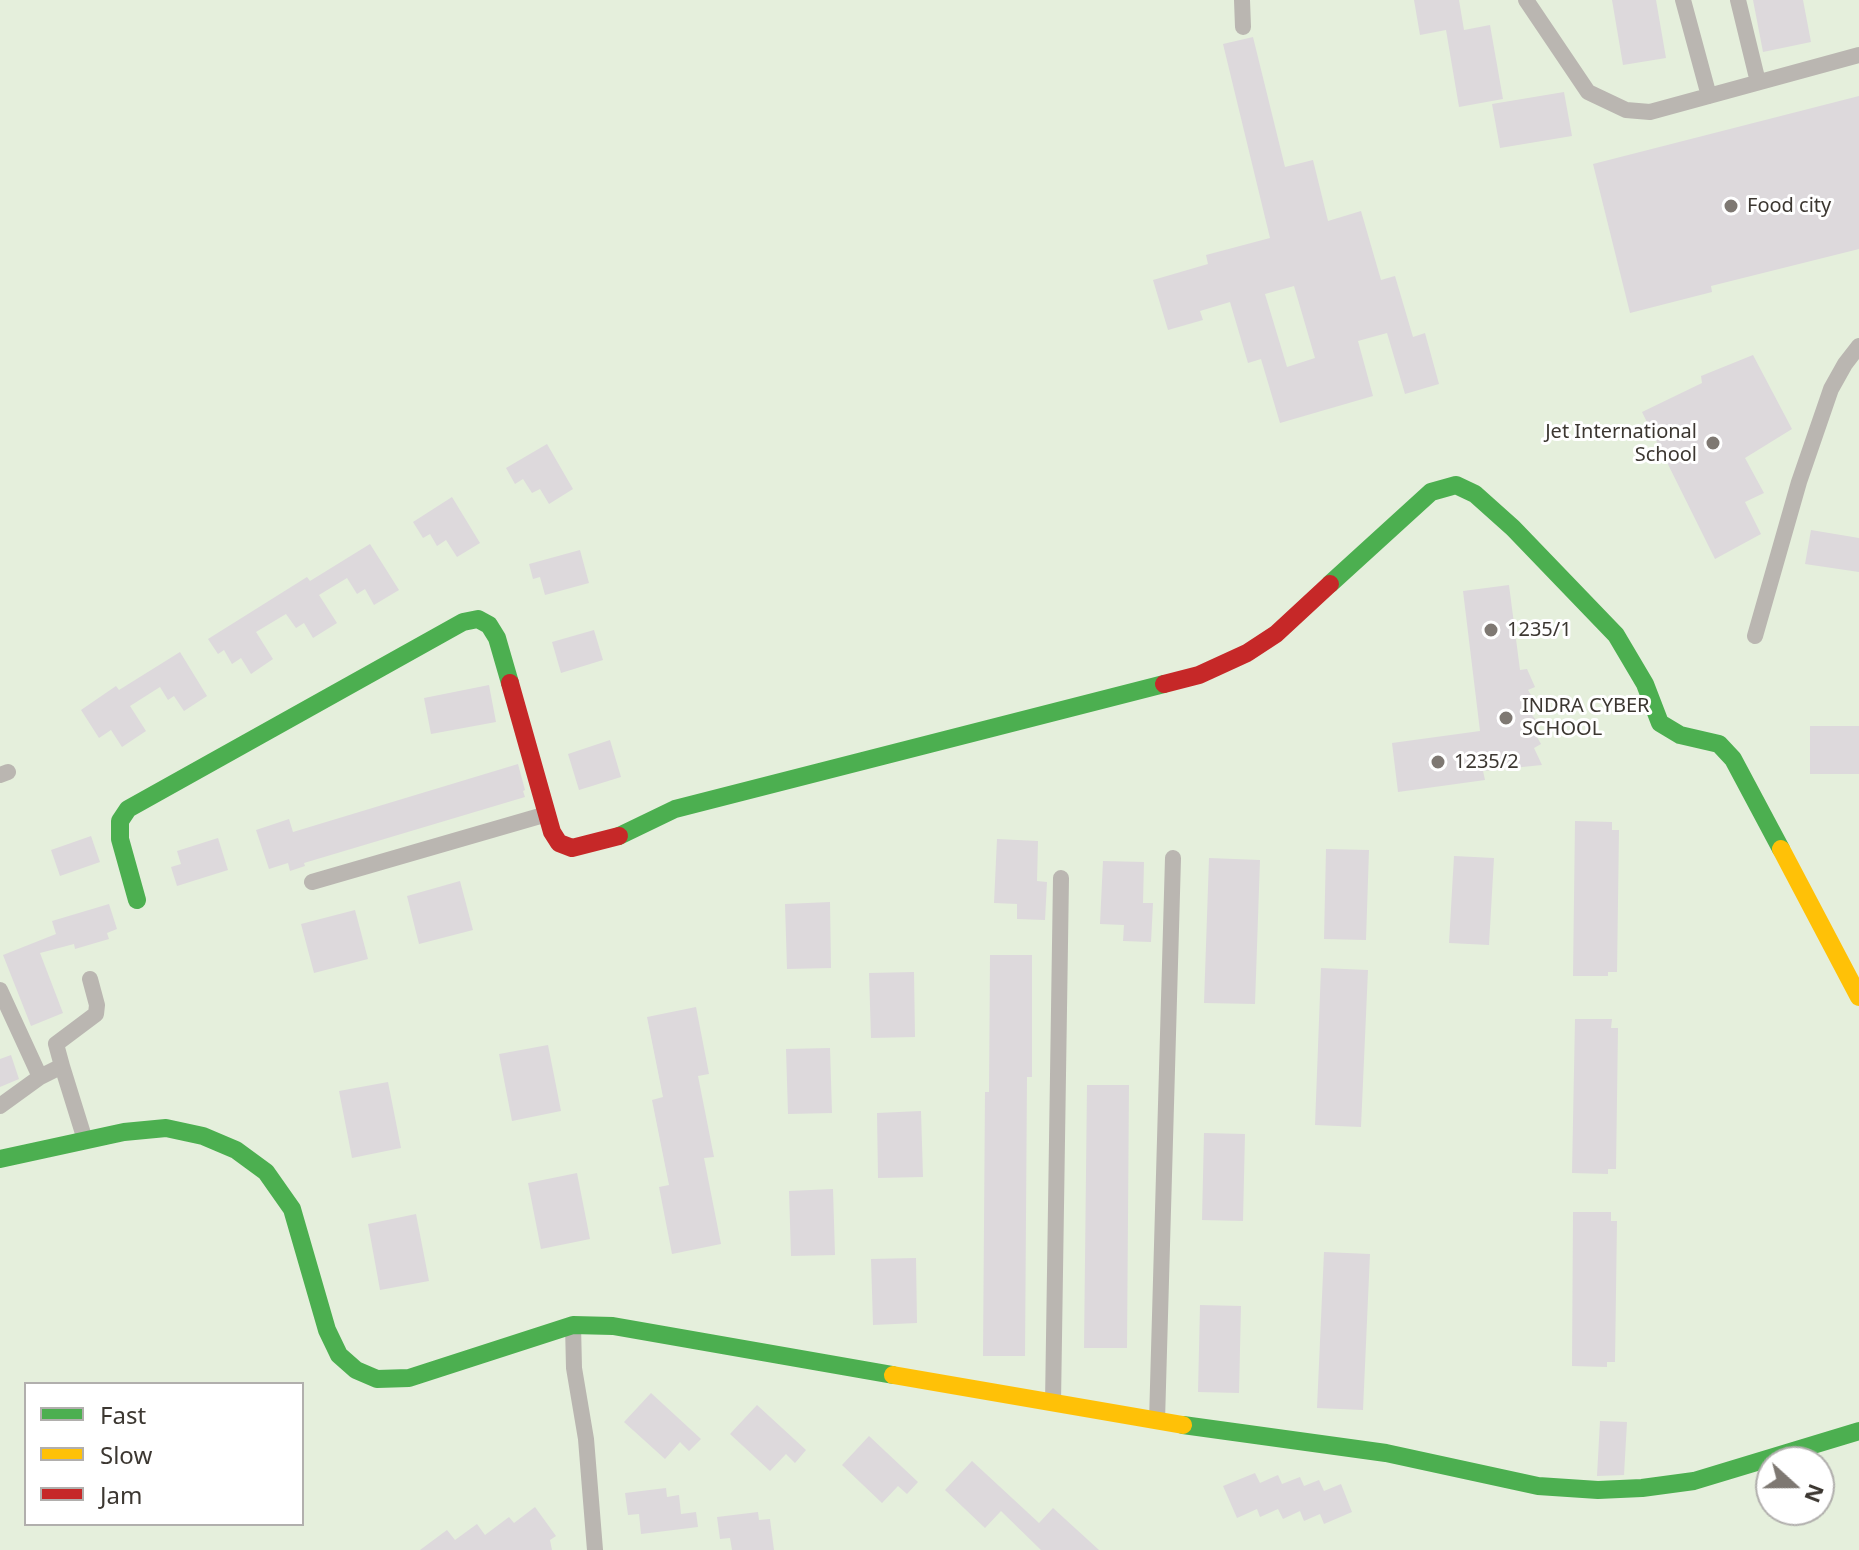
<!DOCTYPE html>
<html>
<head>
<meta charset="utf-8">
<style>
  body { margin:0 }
  #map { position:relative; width:1859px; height:1550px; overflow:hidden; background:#f8f2eb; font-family:"Noto Sans",sans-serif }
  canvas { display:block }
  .legend { position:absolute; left:24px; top:1382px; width:280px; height:144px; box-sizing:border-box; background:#fff; border:2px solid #b1afad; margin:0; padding:10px 14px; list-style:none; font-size:24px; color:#3c3731 }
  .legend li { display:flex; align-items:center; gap:16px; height:40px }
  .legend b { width:40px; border:2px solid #b1afad }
  .north { position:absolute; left:1755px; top:1446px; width:80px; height:80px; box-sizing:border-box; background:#fff; border:2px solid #b1afad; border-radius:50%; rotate:111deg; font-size:22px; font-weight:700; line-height:32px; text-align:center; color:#3c3731 }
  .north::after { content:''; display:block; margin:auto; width:28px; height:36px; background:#7e7872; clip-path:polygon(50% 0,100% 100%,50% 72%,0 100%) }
</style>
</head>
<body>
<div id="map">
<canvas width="1859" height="1550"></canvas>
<ul class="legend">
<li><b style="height:10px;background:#4caf50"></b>Fast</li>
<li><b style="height:10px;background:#ffc107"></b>Slow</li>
<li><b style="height:10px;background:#c62828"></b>Jam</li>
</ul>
<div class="north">N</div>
</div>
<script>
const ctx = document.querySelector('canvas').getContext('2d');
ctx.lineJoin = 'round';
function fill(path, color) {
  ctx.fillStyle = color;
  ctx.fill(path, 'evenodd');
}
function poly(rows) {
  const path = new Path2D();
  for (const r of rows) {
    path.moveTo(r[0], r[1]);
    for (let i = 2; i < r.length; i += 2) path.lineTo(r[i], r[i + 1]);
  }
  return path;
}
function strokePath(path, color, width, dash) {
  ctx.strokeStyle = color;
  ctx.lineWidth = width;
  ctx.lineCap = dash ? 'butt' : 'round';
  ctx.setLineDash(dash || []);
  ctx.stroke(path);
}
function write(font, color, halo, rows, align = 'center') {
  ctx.font = font + ' "Noto Sans",sans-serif';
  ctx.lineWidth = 6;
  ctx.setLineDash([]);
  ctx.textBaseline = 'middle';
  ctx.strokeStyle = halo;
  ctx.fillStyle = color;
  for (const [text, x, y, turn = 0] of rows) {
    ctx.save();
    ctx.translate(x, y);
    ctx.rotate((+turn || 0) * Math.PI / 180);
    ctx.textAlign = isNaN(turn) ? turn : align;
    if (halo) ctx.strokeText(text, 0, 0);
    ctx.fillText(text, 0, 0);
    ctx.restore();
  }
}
fill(poly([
  [0,0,1859,0,1859,1550,0,1550],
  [26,1384,302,1384,302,1524,26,1524],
  [1771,1462,1819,1462,1819,1510,1771,1510]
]), '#e5efdc');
fill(poly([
  [1414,0,1459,0,1464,30,1490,25,1503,99,1459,107,1446,30,1420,35],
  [1612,0,1656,0,1666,58,1623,65],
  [1753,0,1803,0,1811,42,1763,52],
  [1253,37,1285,167,1313,160,1328,221,1361,211,1381,280,1395,276,1413,337,1425,333,1439,384,1405,394,1387,333,1358,341,1373,396,1280,423,1261,359,1248,363,1230,302,1200,311,1203,320,1168,330,1153,280,1208,264,1206,255,1270,238,1223,44],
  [1294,286,1315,358,1287,367,1265,294],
  [1564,92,1572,136,1500,148,1492,104],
  [1859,96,1859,249,1711,286,1712,292,1630,313,1593,164],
  [1753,355,1792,429,1745,458,1764,493,1745,502,1761,534,1715,559,1642,412,1702,383,1701,376],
  [547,444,573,489,549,504,540,489,532,493,523,479,515,484,506,468],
  [452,497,480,543,457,557,446,540,437,546,430,534,423,538,413,522],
  [1811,530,1859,538,1859,572,1805,564],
  [370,544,399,590,374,605,365,589,357,594,347,578,319,595,337,623,313,638,304,623,296,628,286,614,256,632,273,659,251,674,241,658,232,664,224,650,218,654,208,639,307,577,310,581],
  [580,550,589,583,545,595,540,577,533,579,529,564],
  [1509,585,1520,670,1527,669,1535,687,1528,690,1537,705,1529,711,1539,724,1532,728,1541,744,1534,748,1542,765,1483,771,1485,780,1398,792,1392,743,1480,731,1463,591],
  [594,630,603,660,561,673,552,642],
  [180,652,207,696,184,711,174,696,168,700,160,687,130,706,146,731,122,747,111,730,99,738,81,710,116,686,119,690],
  [489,685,496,722,431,734,424,698],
  [1810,726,1859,726,1859,774,1810,774],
  [610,740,621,777,579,790,568,754],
  [518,764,525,790,523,791,525,797,304,863,305,866,290,871,288,863,269,869,256,830,289,819,293,832],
  [1575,821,1612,822,1612,830,1619,830,1617,972,1608,972,1608,976,1573,976],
  [91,836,100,862,60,876,51,850],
  [218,838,228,870,177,886,171,867,181,864,177,851],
  [997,839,1038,841,1037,881,1047,882,1045,920,1017,919,1017,904,994,903],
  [1326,849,1369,850,1366,940,1324,939],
  [1454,856,1494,858,1489,945,1449,943],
  [1209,858,1260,860,1255,1004,1204,1003],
  [1103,861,1144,862,1143,903,1153,903,1151,942,1123,941,1124,925,1100,924],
  [460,881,473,930,419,944,407,896],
  [830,902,831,968,787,969,785,904],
  [109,904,117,929,107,933,109,939,75,949,74,944,40,953,63,1013,31,1026,3,955,56,934,52,921],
  [355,910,368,959,314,973,301,924],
  [990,955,1032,955,1032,1077,1027,1077,1025,1356,983,1356,985,1092,989,1092],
  [1321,968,1368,970,1361,1127,1315,1125],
  [914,972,915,1037,871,1038,869,973],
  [696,1007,709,1074,698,1076,714,1157,704,1158,721,1244,672,1254,659,1187,669,1185,652,1100,663,1097,647,1017],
  [1575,1019,1612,1019,1611,1028,1618,1028,1616,1169,1608,1169,1608,1174,1572,1173],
  [548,1045,561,1111,512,1121,499,1054],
  [830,1048,832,1113,788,1114,786,1049],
  [11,1055,19,1079,0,1087,0,1059],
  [388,1082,401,1148,352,1158,339,1091],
  [1087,1085,1129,1085,1127,1348,1084,1348],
  [921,1111,923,1177,878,1178,877,1113],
  [1204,1133,1245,1134,1243,1221,1202,1220],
  [577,1173,590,1239,541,1249,528,1183],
  [833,1189,835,1255,791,1256,789,1191],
  [1573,1212,1611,1212,1611,1221,1617,1221,1615,1362,1607,1362,1607,1367,1572,1366],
  [416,1214,429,1281,380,1290,368,1224],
  [1324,1252,1370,1254,1363,1410,1317,1408],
  [916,1258,917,1323,873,1325,871,1259],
  [1200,1305,1241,1306,1239,1393,1198,1392],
  [651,1393,701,1439,689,1451,680,1442,665,1459,624,1422],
  [757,1405,806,1450,795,1463,786,1454,770,1471,730,1434],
  [1600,1421,1627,1422,1624,1475,1597,1476],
  [869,1436,918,1482,907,1494,898,1486,882,1503,842,1465],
  [972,1461,1039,1523,1053,1508,1099,1550,1041,1550,1001,1511,985,1528,945,1490],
  [1255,1473,1260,1483,1278,1475,1282,1484,1300,1477,1304,1486,1319,1480,1324,1491,1341,1484,1352,1512,1324,1524,1320,1514,1304,1521,1300,1511,1283,1519,1278,1509,1260,1517,1257,1509,1237,1518,1223,1486],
  [666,1488,667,1497,679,1495,681,1514,696,1512,698,1527,641,1534,639,1514,628,1515,625,1493],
  [535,1507,556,1536,550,1540,552,1550,420,1550,447,1530,455,1540,477,1524,485,1535,509,1517,514,1523],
  [758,1512,759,1520,770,1519,774,1550,732,1550,730,1538,720,1539,717,1517]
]), '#ddd9dc');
strokePath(poly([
  [1242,0,1243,27],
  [1526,0,1588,92,1626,110,1650,112,1859,55],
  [1683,0,1709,96],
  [1738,0,1758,82],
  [1755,636,1799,482,1831,389,1845,364,1859,346],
  [0,775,8,772],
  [312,882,547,814],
  [0,990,40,1077],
  [62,1066,56,1044,96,1014,97,1005,90,979],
  [0,1106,40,1077,62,1066,85,1140],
  [573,1325,574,1368,586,1439,595,1550],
  [1053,1403,1061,878],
  [1157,1421,1173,858]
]), '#bab6b1', 16);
strokePath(poly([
  [1330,584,1431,492,1456,485,1475,494,1513,528,1616,635,1645,684,1660,723,1680,735,1719,744,1733,759,1781,849],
  [619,836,675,809,1164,684],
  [137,900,120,839,120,821,128,809,463,622,478,619,489,625,497,638,510,683],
  [0,1159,124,1132,166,1128,203,1136,236,1150,266,1172,292,1209,327,1330,339,1355,356,1370,377,1379,409,1378,573,1325,613,1326,893,1375],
  [1183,1425,1386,1453,1538,1486,1598,1490,1642,1488,1694,1481,1859,1431]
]), '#4caf50', 18);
strokePath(poly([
  [1781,849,1859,997],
  [893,1375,1183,1425]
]), '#ffc107', 18);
strokePath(poly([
  [510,683,552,832,559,843,572,848,619,836],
  [1164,684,1199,675,1247,653,1276,634,1330,584]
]), '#c62828', 18);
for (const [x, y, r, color] of [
  [1731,206,8,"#7e7872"],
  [1713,443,8,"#7e7872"],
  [1491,630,8,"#7e7872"],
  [1506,718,8,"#7e7872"],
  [1438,762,8,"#7e7872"]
]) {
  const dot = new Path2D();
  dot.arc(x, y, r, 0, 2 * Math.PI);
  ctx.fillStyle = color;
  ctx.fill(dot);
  strokePath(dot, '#fff', 3);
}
write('20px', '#3c3731', '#fff', [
  ["Food city",1747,206],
  ["Jet International",1697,432,"right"],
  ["School",1697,455,"right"],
  ["1235/1",1507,630],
  ["INDRA CYBER",1522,706],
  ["SCHOOL",1522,729],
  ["1235/2",1454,762]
], 'left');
</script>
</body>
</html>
